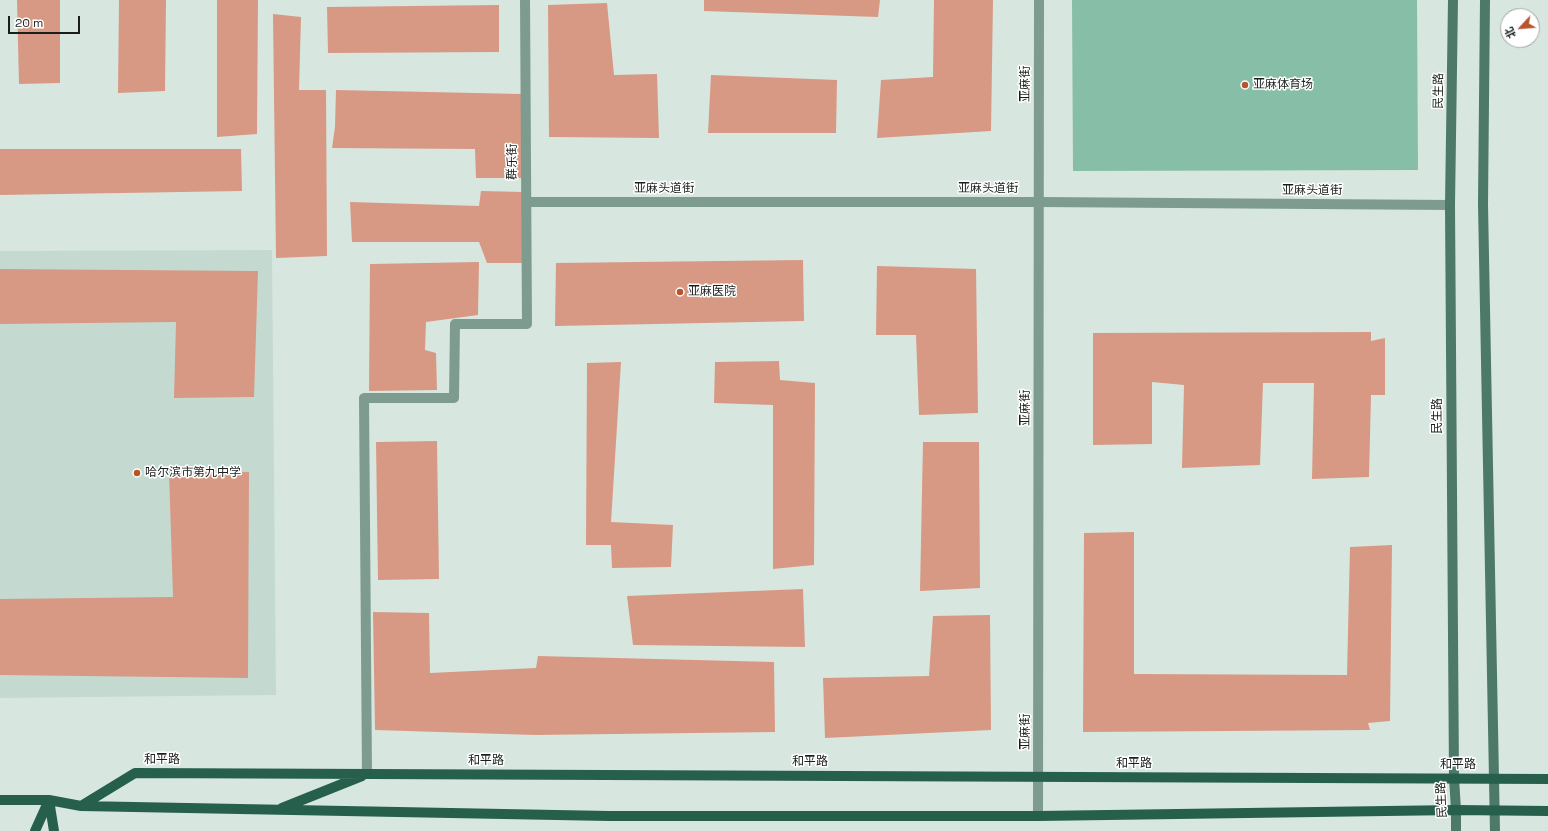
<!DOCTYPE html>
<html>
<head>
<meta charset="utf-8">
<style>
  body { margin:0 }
  #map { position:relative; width:1548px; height:831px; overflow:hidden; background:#d8e6e0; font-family:"Space Grotesk","Noto Sans SC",sans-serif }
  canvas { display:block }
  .north { position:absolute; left:1500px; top:8px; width:40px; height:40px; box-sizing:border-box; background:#fff; border:1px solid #a3a5a4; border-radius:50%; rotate:244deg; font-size:11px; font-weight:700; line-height:16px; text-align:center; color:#191e1c }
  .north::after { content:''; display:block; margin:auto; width:14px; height:18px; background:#ba522b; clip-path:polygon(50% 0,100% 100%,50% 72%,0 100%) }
  .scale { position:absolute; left:8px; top:16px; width:72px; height:18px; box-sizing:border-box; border:2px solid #191e1c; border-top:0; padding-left:5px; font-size:12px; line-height:14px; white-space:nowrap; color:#191e1c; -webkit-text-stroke:3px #fff; paint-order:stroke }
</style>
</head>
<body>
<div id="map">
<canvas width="1548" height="831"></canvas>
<div class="north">北</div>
<div class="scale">20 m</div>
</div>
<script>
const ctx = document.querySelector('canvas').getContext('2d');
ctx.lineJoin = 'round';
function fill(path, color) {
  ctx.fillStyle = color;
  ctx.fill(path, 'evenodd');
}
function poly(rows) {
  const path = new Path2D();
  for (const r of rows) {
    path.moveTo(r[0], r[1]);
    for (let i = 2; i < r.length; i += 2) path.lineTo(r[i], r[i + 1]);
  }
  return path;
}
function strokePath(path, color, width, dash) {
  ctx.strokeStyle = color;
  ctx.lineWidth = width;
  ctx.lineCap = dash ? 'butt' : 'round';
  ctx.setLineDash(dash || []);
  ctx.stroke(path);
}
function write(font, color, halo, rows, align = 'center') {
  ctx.font = font + ' "Space Grotesk","Noto Sans SC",sans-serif';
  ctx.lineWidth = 3;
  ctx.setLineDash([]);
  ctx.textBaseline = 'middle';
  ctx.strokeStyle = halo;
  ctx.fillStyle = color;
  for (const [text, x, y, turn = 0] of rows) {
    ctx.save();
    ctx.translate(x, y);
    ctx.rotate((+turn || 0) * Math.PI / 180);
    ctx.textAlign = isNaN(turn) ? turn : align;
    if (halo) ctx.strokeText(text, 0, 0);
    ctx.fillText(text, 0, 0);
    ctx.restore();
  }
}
fill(poly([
  [272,250,276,695,0,698,0,251]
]), '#c4dad1');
fill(poly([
  [1072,0,1417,0,1418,170,1073,171]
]), '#87bea8');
fill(poly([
  [17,0,60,0,60,83,19,84],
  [119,0,166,0,165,91,118,93],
  [217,0,258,0,257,134,217,137],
  [704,0,880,0,878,17,704,11],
  [934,0,993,0,991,131,877,138,881,80,933,77],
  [607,3,614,75,657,74,659,138,549,137,548,5],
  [499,5,499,52,328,53,327,7],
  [273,14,301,17,299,90,326,90,327,256,276,258],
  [711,75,837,80,836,133,708,133],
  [336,90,522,94,522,178,476,178,475,149,332,148,335,127],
  [0,149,241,149,242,191,0,195],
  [481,191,523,192,524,263,487,263,479,242,352,242,350,202,479,206],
  [803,260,804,321,555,326,556,263],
  [479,262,478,315,426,322,425,350,436,353,437,390,369,391,370,264],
  [877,266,976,269,978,413,919,415,916,335,876,335],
  [0,269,258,271,254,397,174,398,176,322,0,324],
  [1371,332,1371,341,1385,338,1385,395,1371,395,1369,477,1312,479,1314,383,1263,383,1260,465,1182,468,1184,385,1152,382,1152,444,1093,445,1093,333],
  [779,361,780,380,815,383,814,565,773,569,773,405,714,403,715,362],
  [621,362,611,522,673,525,671,567,612,568,611,545,586,545,587,363],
  [437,441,439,579,378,580,376,442],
  [923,442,979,442,980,588,920,591],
  [169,471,249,472,248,678,0,675,0,599,173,597],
  [1134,532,1134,674,1347,675,1350,547,1392,545,1390,721,1368,723,1370,730,1083,732,1084,533],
  [803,589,805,647,633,645,627,596],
  [373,612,429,613,430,673,536,668,538,656,774,662,775,732,535,735,375,730],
  [990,615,991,730,825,738,823,678,929,676,933,616]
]), '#d79983');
strokePath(poly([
  [526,202,1039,202,1450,205],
  [367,774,364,398,454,398,455,324,527,324,525,0]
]), '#7e9b8f', 10);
strokePath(poly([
  [1038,816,1039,0]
]), '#7e9b8f', 10);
strokePath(poly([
  [1453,0,1450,205,1454,778,1456,810,1456,831],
  [1485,0,1483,204,1495,831]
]), '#4d7968', 10);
strokePath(poly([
  [0,800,49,800,81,806,609,816,1038,816,1456,810,1548,811],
  [49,800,54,831],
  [81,806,135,773,1548,779],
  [282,808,362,776],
  [35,831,49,800]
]), '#26604c', 10);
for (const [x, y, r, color] of [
  [1245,85,4,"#ba522b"],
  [680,292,4,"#ba522b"],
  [137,473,4,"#ba522b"]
]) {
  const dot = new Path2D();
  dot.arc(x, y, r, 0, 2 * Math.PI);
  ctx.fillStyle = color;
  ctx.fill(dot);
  strokePath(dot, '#fff', 1.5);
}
write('12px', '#191e1c', '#fff', [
  ["亚麻街",1026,84,-90],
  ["民生路",1439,91,-89],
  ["群乐街",513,162,-90],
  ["亚麻头道街",664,189],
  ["亚麻头道街",988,189],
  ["亚麻头道街",1312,191],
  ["亚麻街",1026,408,-90],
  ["民生路",1438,416,-90],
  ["亚麻街",1026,732,-90],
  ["和平路",162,760],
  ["和平路",486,761],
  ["和平路",810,762],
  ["和平路",1134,764],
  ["和平路",1458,765],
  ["民生路",1442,800,-93]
]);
write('12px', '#191e1c', '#fff', [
  ["亚麻体育场",1253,85],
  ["亚麻医院",688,292],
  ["哈尔滨市第九中学",145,473]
], 'left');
</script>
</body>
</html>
